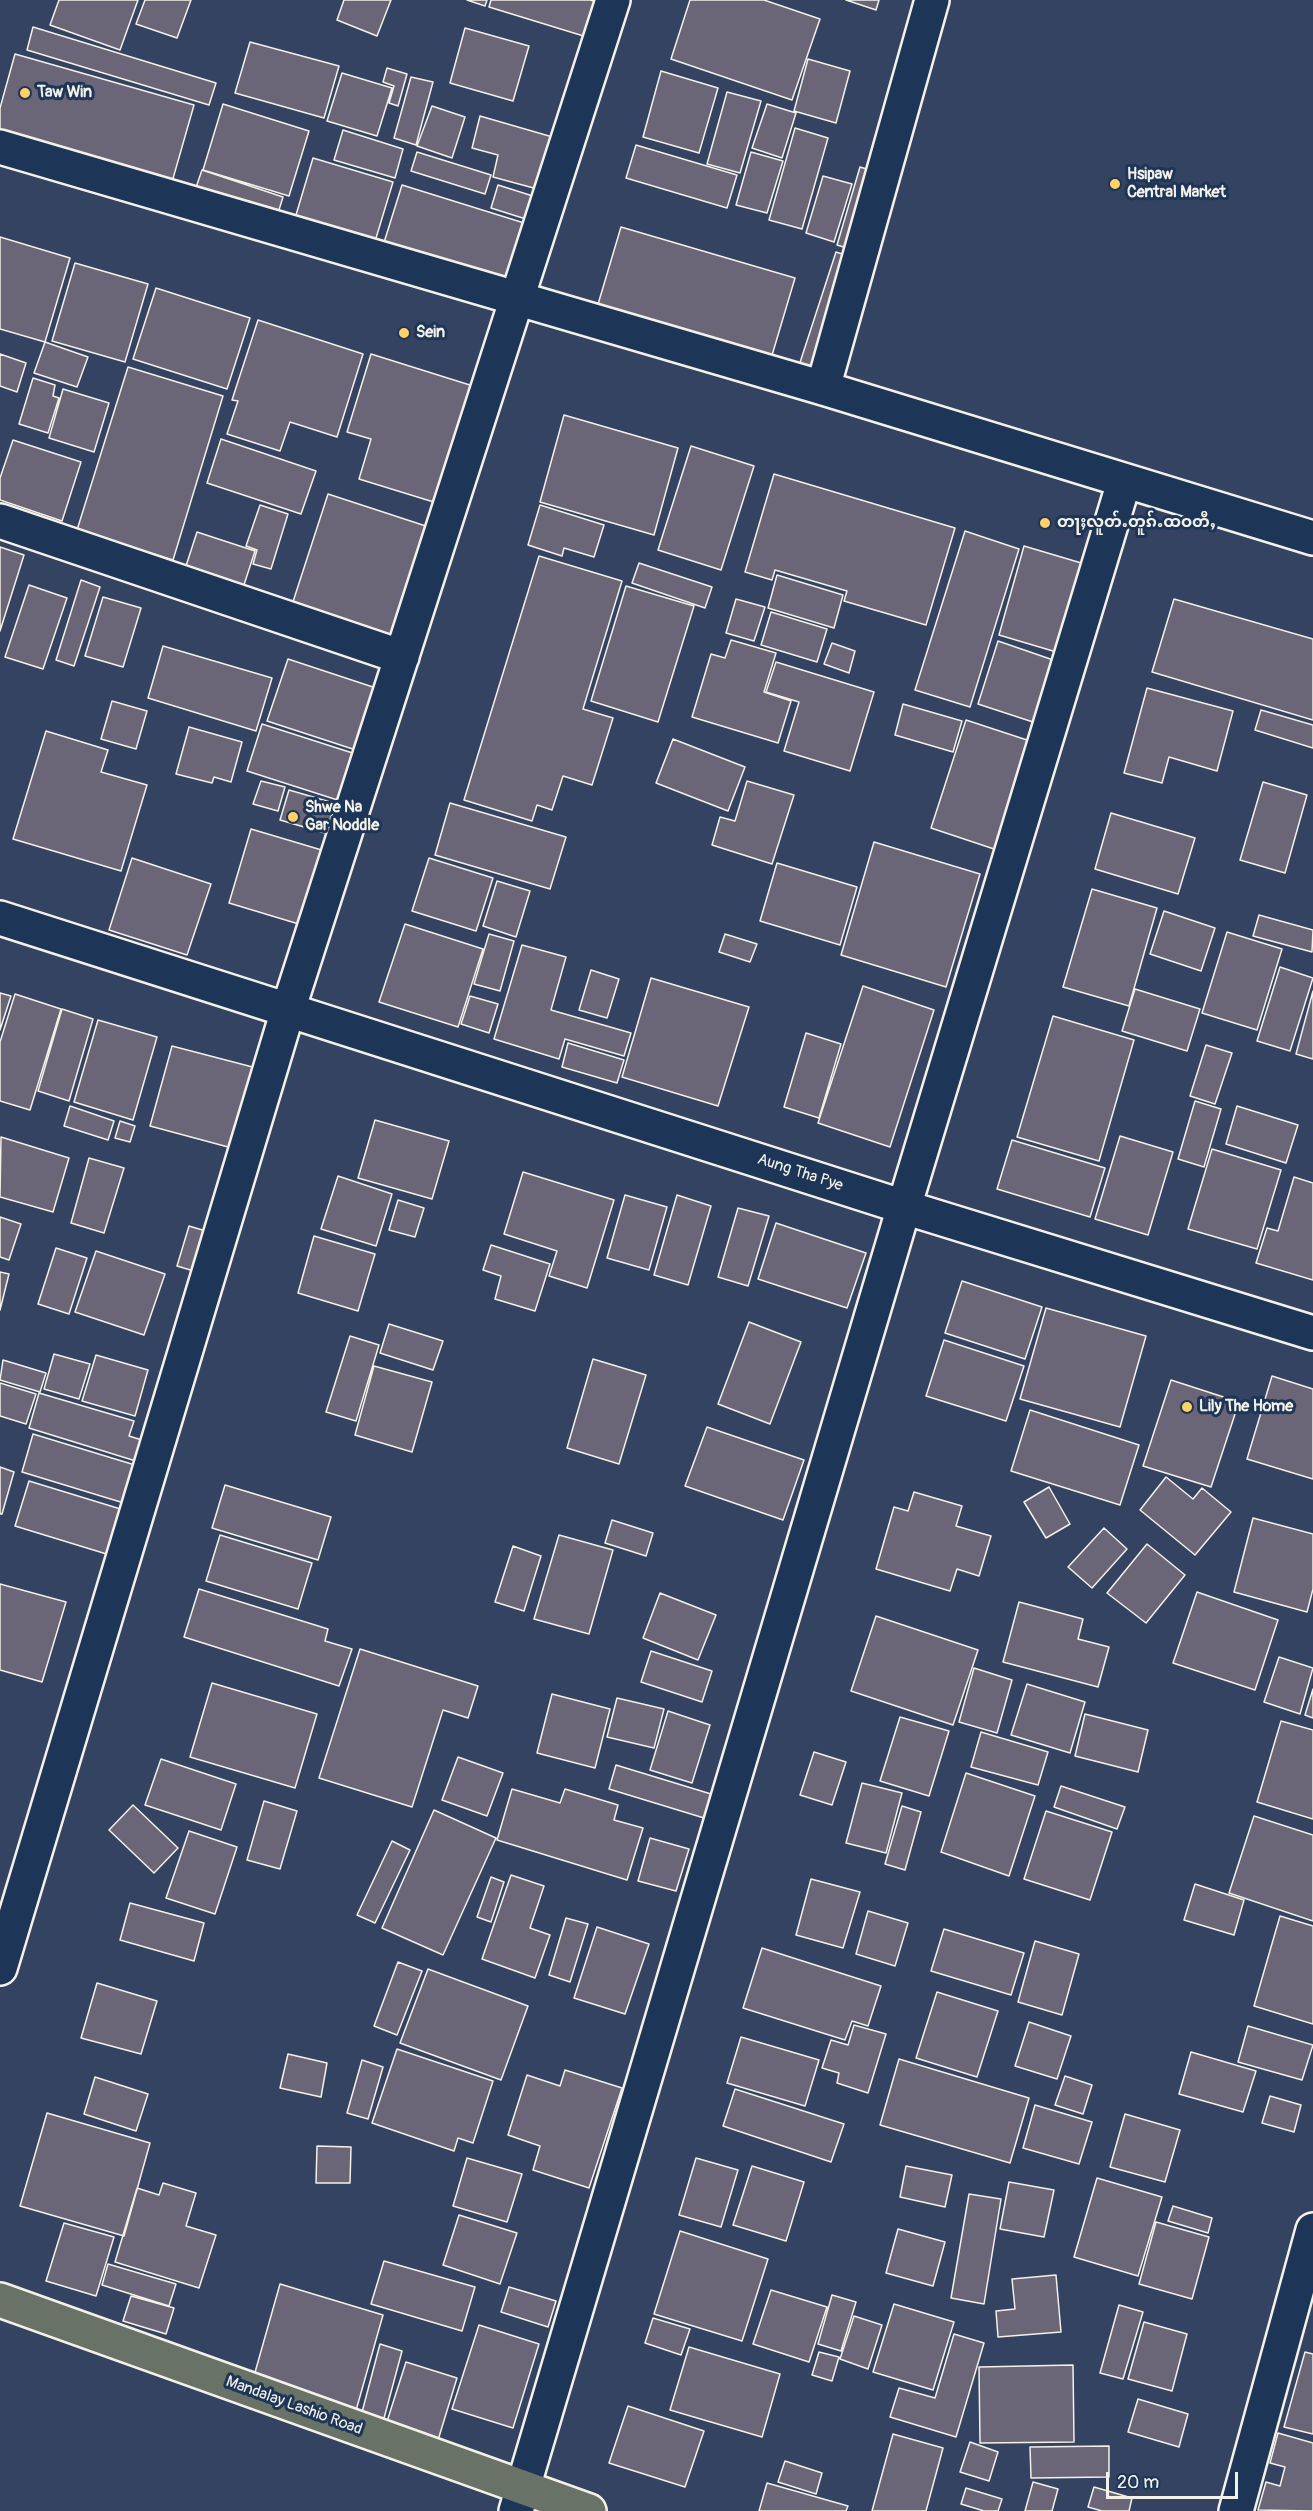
<!DOCTYPE html>
<html>
<head>
<meta charset="utf-8">
<style>
  body { margin:0 }
  #map { position:relative; width:1313px; height:2511px; overflow:hidden; background:#344361; font-family:Pangolin,sans-serif }
  canvas { display:block }
  .scale { position:absolute; left:1106px; top:2472px; width:132px; height:27px; box-sizing:border-box; border:3px solid #f4f1e8; border-top:0; padding-left:8px; font-size:18px; line-height:21px; white-space:nowrap; color:#f4f1e8; -webkit-text-stroke:4px #1d3557; paint-order:stroke }
</style>
</head>
<body>
<div id="map">
<canvas width="1313" height="2511"></canvas>
<div class="scale">20 m</div>
</div>
<script>
const ctx = document.querySelector('canvas').getContext('2d');
ctx.lineJoin = 'round';
function fill(path, color) {
  ctx.fillStyle = color;
  ctx.fill(path, 'evenodd');
}
function poly(rows) {
  const path = new Path2D();
  for (const r of rows) {
    path.moveTo(r[0], r[1]);
    for (let i = 2; i < r.length; i += 2) path.lineTo(r[i], r[i + 1]);
  }
  return path;
}
function strokePath(path, color, width, dash) {
  ctx.strokeStyle = color;
  ctx.lineWidth = width;
  ctx.lineCap = dash ? 'butt' : 'round';
  ctx.setLineDash(dash || []);
  ctx.stroke(path);
}
function write(font, color, halo, rows, align = 'center') {
  ctx.font = font + ' Pangolin,"Noto Sans Myanmar",sans-serif';
  ctx.lineWidth = 6;
  ctx.setLineDash([]);
  ctx.textBaseline = 'middle';
  ctx.strokeStyle = halo;
  ctx.fillStyle = color;
  for (const [text, x, y, turn = 0] of rows) {
    ctx.save();
    ctx.translate(x, y);
    ctx.rotate((+turn || 0) * Math.PI / 180);
    ctx.textAlign = isNaN(turn) ? turn : align;
    if (halo) ctx.strokeText(text, 0, 0);
    ctx.fillText(text, 0, 0);
    ctx.restore();
  }
}
const building = poly([
  [59,0,138,0,120,50,50,25,59,0],
  [145,0,191,0,177,38,136,24,145,0],
  [344,0,391,0,377,36,337,20,344,0],
  [467,0,487,0,485,6,467,0],
  [491,0,590,0,601,3,590,38,489,7,491,0],
  [690,0,764,0,820,19,792,100,671,59,690,0],
  [846,0,879,0,876,10,846,0],
  [33,27,216,83,209,105,27,50,33,27],
  [465,28,529,46,513,101,450,83,465,28],
  [250,42,339,66,324,118,235,93,250,42],
  [15,54,194,105,168,196,0,149,0,108,15,54],
  [808,59,850,71,836,123,794,111,808,59],
  [387,68,407,74,398,106,389,103,394,86,383,82,387,68],
  [661,71,718,88,699,153,643,137,661,71],
  [342,73,392,88,377,136,327,121,342,73],
  [411,77,433,82,416,145,394,138,411,77],
  [727,92,761,101,740,173,707,164,727,92],
  [223,104,309,131,289,196,203,170,223,104],
  [767,104,796,113,782,158,752,148,767,104],
  [432,106,465,117,452,158,417,146,432,106],
  [480,116,556,138,541,190,493,177,498,155,472,148,480,116],
  [795,128,828,138,802,229,769,220,795,128],
  [343,130,403,149,395,178,334,160,343,130],
  [636,145,737,175,727,208,626,178,636,145],
  [417,152,491,175,485,194,411,171,417,152],
  [751,152,783,161,767,213,736,205,751,152],
  [313,158,393,182,373,248,293,225,313,158],
  [860,167,892,177,870,255,837,245,860,167],
  [202,170,283,197,274,226,192,199,202,170],
  [823,176,852,184,834,242,806,233,823,176],
  [402,185,553,232,532,299,381,252,402,185],
  [498,185,555,203,548,226,491,208,498,185],
  [621,227,795,278,770,362,596,311,621,227],
  [0,237,70,258,45,342,0,329,0,237],
  [836,252,863,261,821,393,793,384,836,252],
  [75,263,148,284,125,362,52,341,75,263],
  [156,288,250,318,227,389,133,359,156,288],
  [258,320,363,354,337,437,290,422,280,451,227,434,238,401,232,400,258,320],
  [45,342,88,357,77,387,34,373,45,342],
  [0,354,26,363,17,392,0,386,0,354],
  [371,354,489,391,453,508,359,479,371,439,347,432,371,354],
  [128,367,223,396,173,560,77,530,128,367],
  [33,378,55,385,53,396,59,398,48,433,19,424,33,378],
  [63,389,109,403,94,452,49,438,63,389],
  [564,415,678,448,654,535,540,502,564,415],
  [221,439,316,471,301,514,207,483,221,439],
  [13,440,81,462,62,521,0,500,0,478,13,440],
  [691,446,754,466,721,570,658,550,691,446],
  [774,474,955,528,926,625,844,601,847,591,775,570,772,580,745,572,774,474],
  [328,494,438,530,399,650,289,614,328,494],
  [260,505,288,514,271,569,253,564,257,550,246,546,260,505],
  [540,505,604,525,594,557,564,548,562,556,528,545,540,505],
  [965,531,1019,549,970,707,915,690,965,531],
  [197,532,255,551,242,591,184,572,197,532],
  [1024,546,1088,565,1063,654,999,635,1024,546],
  [0,547,24,555,0,631,0,547],
  [539,556,622,581,583,709,613,718,592,785,563,776,552,810,537,805,532,821,464,800,539,556],
  [639,563,712,587,705,608,632,583,639,563],
  [777,575,843,595,834,628,768,608,777,575],
  [81,580,100,587,74,666,56,660,81,580],
  [29,585,67,598,43,669,5,657,29,585],
  [626,586,694,606,658,722,591,701,626,586],
  [103,597,141,608,123,667,85,656,103,597],
  [736,599,765,607,754,641,726,633,736,599],
  [1174,599,1313,639,1313,720,1152,672,1174,599],
  [771,612,827,629,817,662,761,645,771,612],
  [731,640,776,653,764,692,791,701,778,743,692,717,711,654,725,658,731,640],
  [998,641,1059,662,1039,724,978,704,998,641],
  [832,643,855,651,849,673,824,664,832,643],
  [163,646,272,678,256,731,148,698,163,646],
  [288,659,388,692,368,754,267,721,288,659],
  [776,662,874,692,850,771,784,751,799,702,766,692,776,662],
  [1147,688,1233,711,1217,771,1169,757,1162,783,1124,773,1147,688],
  [112,701,147,711,136,749,101,739,112,701],
  [903,704,962,721,953,752,895,735,903,704],
  [1261,710,1313,725,1313,748,1255,730,1261,710],
  [966,720,1033,742,997,850,931,828,966,720],
  [262,724,365,757,350,804,247,771,262,724],
  [189,727,242,742,231,782,214,777,212,783,176,774,189,727],
  [46,731,108,750,101,772,147,785,121,871,13,839,46,731],
  [673,739,745,767,728,811,656,783,673,739],
  [261,781,285,787,278,811,253,804,261,781],
  [747,781,794,795,772,864,712,845,720,817,735,821,747,781],
  [1263,782,1307,795,1285,873,1240,860,1263,782],
  [289,790,351,808,342,838,280,820,289,790],
  [450,803,566,837,550,889,435,855,450,803],
  [1111,813,1195,838,1178,894,1095,869,1111,813],
  [251,829,335,854,312,928,229,903,251,829],
  [874,842,980,874,946,987,841,955,874,842],
  [132,858,211,884,187,955,109,930,132,858],
  [429,858,493,878,476,931,412,911,429,858],
  [777,863,857,887,840,945,760,921,777,863],
  [497,881,530,891,516,937,483,926,497,881],
  [1092,889,1157,908,1129,1006,1063,987,1092,889],
  [1164,911,1215,928,1201,971,1150,954,1164,911],
  [1259,915,1313,930,1312,952,1253,936,1259,915],
  [405,924,483,949,458,1027,379,1002,405,924],
  [1227,932,1282,949,1257,1030,1202,1013,1227,932],
  [489,934,514,941,500,991,474,984,489,934],
  [725,934,757,944,750,962,719,952,725,934],
  [522,945,566,957,551,1010,631,1033,624,1056,565,1039,559,1059,494,1039,522,945],
  [1280,967,1313,978,1290,1051,1257,1041,1280,967],
  [591,970,619,979,607,1018,579,1010,591,970],
  [651,978,749,1007,718,1106,622,1077,651,978],
  [863,986,934,1010,890,1147,818,1123,863,986],
  [1135,989,1200,1009,1187,1051,1122,1031,1135,989],
  [1313,991,1313,1059,1296,1054,1313,991],
  [0,993,11,996,0,1030,0,993],
  [15,994,61,1009,30,1110,0,1101,0,1042,15,994],
  [470,996,498,1004,489,1033,461,1024,470,996],
  [62,1009,93,1019,69,1101,38,1091,62,1009],
  [1053,1016,1134,1040,1099,1161,1017,1137,1053,1016],
  [98,1020,157,1037,133,1120,74,1102,98,1020],
  [806,1033,841,1044,819,1118,784,1107,806,1033],
  [568,1043,624,1060,617,1083,562,1067,568,1043],
  [1206,1045,1232,1053,1215,1104,1190,1096,1206,1045],
  [172,1046,264,1070,243,1151,150,1126,172,1046],
  [1195,1101,1221,1109,1204,1167,1178,1159,1195,1101],
  [70,1106,114,1121,108,1140,64,1126,70,1106],
  [1237,1106,1298,1125,1286,1163,1226,1144,1237,1106],
  [375,1120,449,1141,432,1199,358,1178,375,1120],
  [120,1121,135,1126,130,1142,115,1138,120,1121],
  [1120,1136,1173,1152,1148,1235,1095,1219,1120,1136],
  [1,1137,69,1158,53,1212,0,1197,1,1137],
  [1012,1140,1105,1168,1090,1217,997,1189,1012,1140],
  [1212,1149,1281,1170,1257,1249,1188,1229,1212,1149],
  [89,1158,124,1168,104,1233,71,1223,89,1158],
  [523,1172,614,1200,587,1288,549,1276,557,1251,504,1234,523,1172],
  [338,1176,392,1194,376,1246,321,1229,338,1176],
  [1294,1177,1313,1183,1313,1280,1256,1263,1267,1228,1278,1231,1294,1177],
  [625,1195,667,1207,649,1270,607,1258,625,1195],
  [677,1195,711,1206,688,1285,654,1275,677,1195],
  [398,1200,424,1208,415,1237,389,1230,398,1200],
  [738,1208,769,1216,748,1286,718,1277,738,1208],
  [0,1217,21,1224,9,1260,0,1257,0,1217],
  [776,1223,866,1253,847,1308,758,1279,776,1223],
  [189,1226,219,1235,207,1275,177,1266,189,1226],
  [314,1236,375,1254,358,1311,298,1293,314,1236],
  [491,1245,550,1264,535,1311,495,1299,501,1276,483,1270,491,1245],
  [56,1248,87,1258,69,1314,38,1304,56,1248],
  [96,1251,165,1274,144,1335,75,1312,96,1251],
  [0,1272,9,1274,0,1310,0,1272],
  [962,1281,1042,1307,1025,1359,945,1333,962,1281],
  [1046,1308,1146,1336,1120,1427,1020,1399,1046,1308],
  [749,1322,801,1342,770,1424,718,1404,749,1322],
  [389,1324,443,1341,433,1370,380,1353,389,1324],
  [350,1336,379,1345,356,1421,326,1412,350,1336],
  [944,1340,1024,1366,1006,1421,926,1396,944,1340],
  [54,1354,90,1364,79,1399,44,1389,54,1354],
  [96,1355,148,1370,135,1416,82,1401,96,1355],
  [593,1359,646,1375,619,1464,567,1448,593,1359],
  [3,1360,46,1373,40,1392,0,1380,3,1360],
  [374,1366,432,1382,412,1452,355,1435,374,1366],
  [1272,1376,1313,1389,1313,1479,1247,1459,1272,1376],
  [1171,1380,1239,1402,1211,1487,1143,1466,1171,1380],
  [0,1383,36,1394,26,1424,0,1416,0,1383],
  [39,1393,134,1421,129,1436,145,1441,139,1462,29,1428,39,1393],
  [1030,1410,1139,1445,1120,1505,1011,1471,1030,1410],
  [707,1427,804,1460,783,1520,685,1486,707,1427],
  [33,1434,148,1469,137,1507,22,1472,33,1434],
  [0,1467,14,1472,2,1514,0,1514,0,1467],
  [1166,1477,1193,1499,1202,1488,1231,1512,1195,1555,1140,1510,1166,1477],
  [29,1481,127,1511,113,1556,15,1526,29,1481],
  [225,1485,331,1517,318,1560,212,1528,225,1485],
  [1049,1487,1070,1524,1046,1538,1024,1502,1049,1487],
  [914,1492,962,1506,956,1526,991,1536,979,1576,957,1569,950,1591,876,1569,894,1507,908,1511,914,1492],
  [1253,1518,1313,1534,1313,1589,1307,1612,1234,1592,1253,1518],
  [612,1520,653,1533,646,1556,605,1543,612,1520],
  [1104,1528,1127,1549,1092,1588,1068,1567,1104,1528],
  [220,1535,312,1563,298,1609,206,1581,220,1535],
  [559,1535,613,1550,589,1634,534,1619,559,1535],
  [1147,1544,1185,1575,1146,1623,1107,1593,1147,1544],
  [513,1546,541,1556,524,1611,495,1602,513,1546],
  [0,1584,66,1602,42,1682,0,1670,0,1584],
  [199,1589,328,1629,325,1641,352,1649,339,1686,184,1637,199,1589],
  [1197,1592,1278,1620,1255,1690,1173,1663,1197,1592],
  [660,1593,716,1615,698,1660,643,1638,660,1593],
  [1019,1602,1083,1619,1078,1639,1109,1647,1098,1687,1003,1662,1019,1602],
  [876,1616,978,1650,953,1725,851,1691,876,1616],
  [360,1649,478,1686,468,1718,443,1710,412,1807,319,1778,360,1649],
  [651,1651,712,1671,702,1702,641,1682,651,1651],
  [1279,1657,1313,1668,1300,1714,1264,1702,1279,1657],
  [974,1668,1012,1680,997,1733,959,1722,974,1668],
  [212,1683,317,1714,295,1788,190,1757,212,1683],
  [1027,1684,1085,1702,1070,1753,1011,1735,1027,1684],
  [1313,1689,1313,1718,1305,1715,1313,1689],
  [552,1694,610,1709,595,1768,537,1753,552,1694],
  [617,1698,664,1709,654,1748,607,1737,617,1698],
  [668,1711,710,1725,692,1783,650,1770,668,1711],
  [1085,1714,1148,1730,1138,1772,1075,1756,1085,1714],
  [900,1717,949,1731,929,1796,880,1781,900,1717],
  [1281,1721,1313,1730,1313,1819,1257,1802,1281,1721],
  [981,1732,1048,1752,1038,1785,971,1767,981,1732],
  [814,1752,846,1762,832,1805,800,1795,814,1752],
  [458,1757,503,1773,487,1816,442,1800,458,1757],
  [161,1759,236,1784,221,1830,145,1805,161,1759],
  [616,1765,711,1794,704,1818,609,1789,616,1765],
  [966,1773,1035,1796,1009,1876,941,1852,966,1773],
  [862,1783,902,1793,886,1853,846,1843,862,1783],
  [1061,1786,1125,1807,1117,1829,1054,1807,1061,1786],
  [512,1789,560,1803,565,1789,618,1805,614,1820,643,1828,627,1880,497,1840,512,1789],
  [264,1801,297,1811,280,1869,247,1860,264,1801],
  [133,1805,178,1848,154,1873,109,1830,133,1805],
  [902,1806,921,1812,905,1870,885,1864,902,1806],
  [434,1810,496,1838,443,1955,382,1928,434,1810],
  [1046,1811,1112,1832,1090,1900,1024,1879,1046,1811],
  [1254,1816,1313,1835,1313,1921,1229,1893,1254,1816],
  [189,1831,237,1847,215,1914,166,1898,189,1831],
  [650,1838,689,1849,676,1891,638,1881,650,1838],
  [392,1841,410,1850,375,1923,357,1915,392,1841],
  [511,1875,544,1886,530,1928,550,1935,535,1978,482,1959,511,1875],
  [491,1877,504,1882,491,1922,477,1917,491,1877],
  [811,1879,860,1892,843,1948,796,1935,811,1879],
  [1195,1884,1244,1900,1234,1935,1184,1920,1195,1884],
  [130,1903,204,1923,194,1961,120,1940,130,1903],
  [868,1911,908,1923,895,1966,856,1954,868,1911],
  [1280,1916,1313,1926,1313,2024,1254,2006,1280,1916],
  [566,1918,588,1924,570,1982,549,1975,566,1918],
  [597,1927,649,1944,625,2014,574,1998,597,1927],
  [944,1929,1024,1953,1011,1995,931,1971,944,1929],
  [1035,1941,1079,1954,1062,2015,1018,2002,1035,1941],
  [762,1948,881,1986,868,2026,852,2021,845,2040,743,2008,762,1948],
  [398,1962,422,1971,397,2035,374,2026,398,1962],
  [428,1969,528,2006,501,2080,400,2043,428,1969],
  [97,1983,157,2001,141,2054,81,2038,97,1983],
  [937,1992,998,2011,977,2077,916,2058,937,1992],
  [1029,2022,1071,2036,1057,2079,1015,2066,1029,2022],
  [854,2025,886,2034,868,2093,837,2083,839,2073,822,2068,831,2040,848,2045,854,2025],
  [1248,2026,1313,2045,1302,2080,1238,2062,1248,2026],
  [741,2037,819,2060,805,2106,727,2083,741,2037],
  [397,2049,493,2081,473,2143,458,2138,454,2151,372,2123,397,2049],
  [1191,2052,1256,2071,1243,2112,1179,2094,1191,2052],
  [288,2054,327,2063,321,2097,280,2088,288,2054],
  [899,2059,1029,2098,1010,2163,880,2125,899,2059],
  [362,2060,383,2067,368,2119,347,2113,362,2060],
  [565,2070,622,2088,589,2188,533,2170,540,2146,508,2135,527,2075,560,2086,565,2070],
  [1065,2076,1092,2085,1083,2114,1055,2105,1065,2076],
  [95,2077,148,2094,136,2131,84,2114,95,2077],
  [735,2089,844,2124,831,2162,723,2126,735,2089],
  [1270,2096,1301,2105,1294,2132,1262,2123,1270,2096],
  [1035,2105,1092,2122,1079,2164,1023,2148,1035,2105],
  [47,2113,150,2143,124,2236,20,2206,47,2113],
  [1125,2114,1180,2130,1165,2182,1110,2167,1125,2114],
  [317,2146,351,2147,350,2183,316,2183,317,2146],
  [467,2158,522,2174,507,2222,453,2206,467,2158],
  [696,2158,738,2170,721,2227,679,2215,696,2158],
  [752,2166,804,2182,786,2241,733,2225,752,2166],
  [906,2166,952,2175,945,2207,900,2197,906,2166],
  [1097,2178,1162,2197,1138,2276,1074,2257,1097,2178],
  [1009,2182,1054,2190,1044,2237,1000,2229,1009,2182],
  [163,2183,196,2193,186,2226,216,2235,199,2288,115,2262,137,2188,159,2195,163,2183],
  [969,2194,1001,2199,984,2304,951,2298,969,2194],
  [1173,2206,1212,2218,1208,2233,1168,2221,1173,2206],
  [459,2215,517,2233,500,2284,443,2265,459,2215],
  [1156,2222,1209,2237,1192,2299,1139,2284,1156,2222],
  [64,2223,114,2237,96,2296,46,2281,64,2223],
  [898,2229,945,2242,933,2286,886,2273,898,2229],
  [680,2231,768,2259,742,2341,654,2314,680,2231],
  [384,2261,475,2287,462,2331,371,2304,384,2261],
  [108,2264,176,2284,169,2306,102,2285,108,2264],
  [1056,2275,1061,2332,998,2337,996,2311,1015,2309,1012,2279,1056,2275],
  [280,2284,383,2315,355,2414,252,2383,280,2284],
  [509,2287,556,2301,548,2327,501,2312,509,2287],
  [771,2290,827,2307,809,2362,753,2344,771,2290],
  [832,2295,856,2302,841,2351,818,2344,832,2295],
  [131,2296,174,2308,166,2334,123,2321,131,2296],
  [894,2304,954,2322,933,2390,873,2372,894,2304],
  [1119,2305,1143,2312,1123,2379,1100,2373,1119,2305],
  [854,2316,882,2325,868,2369,840,2359,854,2316],
  [653,2318,690,2329,681,2355,645,2343,653,2318],
  [1144,2322,1187,2334,1172,2391,1128,2379,1144,2322],
  [479,2325,539,2344,513,2428,452,2409,479,2325],
  [954,2334,984,2343,956,2437,890,2417,899,2388,935,2398,954,2334],
  [380,2344,402,2351,383,2422,361,2416,380,2344],
  [689,2347,780,2374,762,2437,670,2410,689,2347],
  [819,2352,839,2357,832,2381,812,2375,819,2352],
  [1305,2352,1313,2354,1313,2434,1284,2427,1305,2352],
  [406,2362,457,2378,435,2450,383,2434,406,2362],
  [1073,2365,1074,2442,980,2443,979,2367,1073,2365],
  [1138,2399,1188,2414,1179,2447,1128,2432,1138,2399],
  [628,2406,704,2431,685,2487,609,2463,628,2406],
  [1278,2433,1313,2443,1313,2511,1258,2510,1266,2482,1280,2486,1285,2467,1270,2463,1278,2433],
  [893,2434,943,2448,926,2511,872,2511,893,2434],
  [970,2442,998,2452,989,2481,960,2472,970,2442],
  [1109,2446,1109,2477,1031,2478,1030,2447,1109,2446],
  [785,2461,822,2473,816,2494,778,2482,785,2461],
  [1033,2482,1058,2489,1052,2511,1025,2511,1033,2482],
  [767,2483,848,2506,846,2511,759,2511,767,2483],
  [1094,2487,1132,2498,1129,2511,1102,2511,1088,2507,1094,2487],
  [966,2488,1002,2499,998,2511,984,2511,961,2504,966,2488]
]);
fill(building, '#6a6577');
strokePath(building, '#f4f1e8', 1.5);
const street = poly([
  [0,147,823,388,1313,538],
  [823,388,932,0],
  [0,521,402,657],
  [0,918,904,1207,1313,1333],
  [0,1968,288,1010,613,0],
  [516,2511,904,1207,1124,482],
  [1236,2511,1313,2230]
]);
const highway = poly([
  [0,2300,589,2511]
]);
strokePath(street, '#f4f1e8', 38);
strokePath(highway, '#f4f1e8', 38);
strokePath(street, '#1d3557', 33);
strokePath(highway, '#697266', 33);
for (const [x, y, r, color] of [
  [25,93,6,"#ffd166"],
  [1115,184,6,"#ffd166"],
  [404,333,6,"#ffd166"],
  [1045,523,6,"#ffd166"],
  [293,817,6,"#ffd166"],
  [1187,1407,6,"#ffd166"]
]) {
  const dot = new Path2D();
  dot.arc(x, y, r, 0, 2 * Math.PI);
  ctx.fillStyle = color;
  ctx.fill(dot);
  strokePath(dot, '#1d3557', 2);
}
write('bold 16px', '#f4f1e8', '#1d3557', [
  ["Taw Win",37,93],
  ["Hsipaw",1127,175],
  ["Central Market",1127,193],
  ["Sein",416,333],
  ["တႃႈလူတ်ႉတူၵ်ႉထဝတီႇ",1057,523],
  ["Shwe Na",305,808],
  ["Gar Noddle",305,826],
  ["Lily The Home",1199,1407]
], 'left');
write('16px', '#f4f1e8', '#1d3557', [
  ["Aung Tha Pye",800,1173,18],
  ["Mandalay Lashio Road",294,2406,20]
]);
</script>
</body>
</html>
